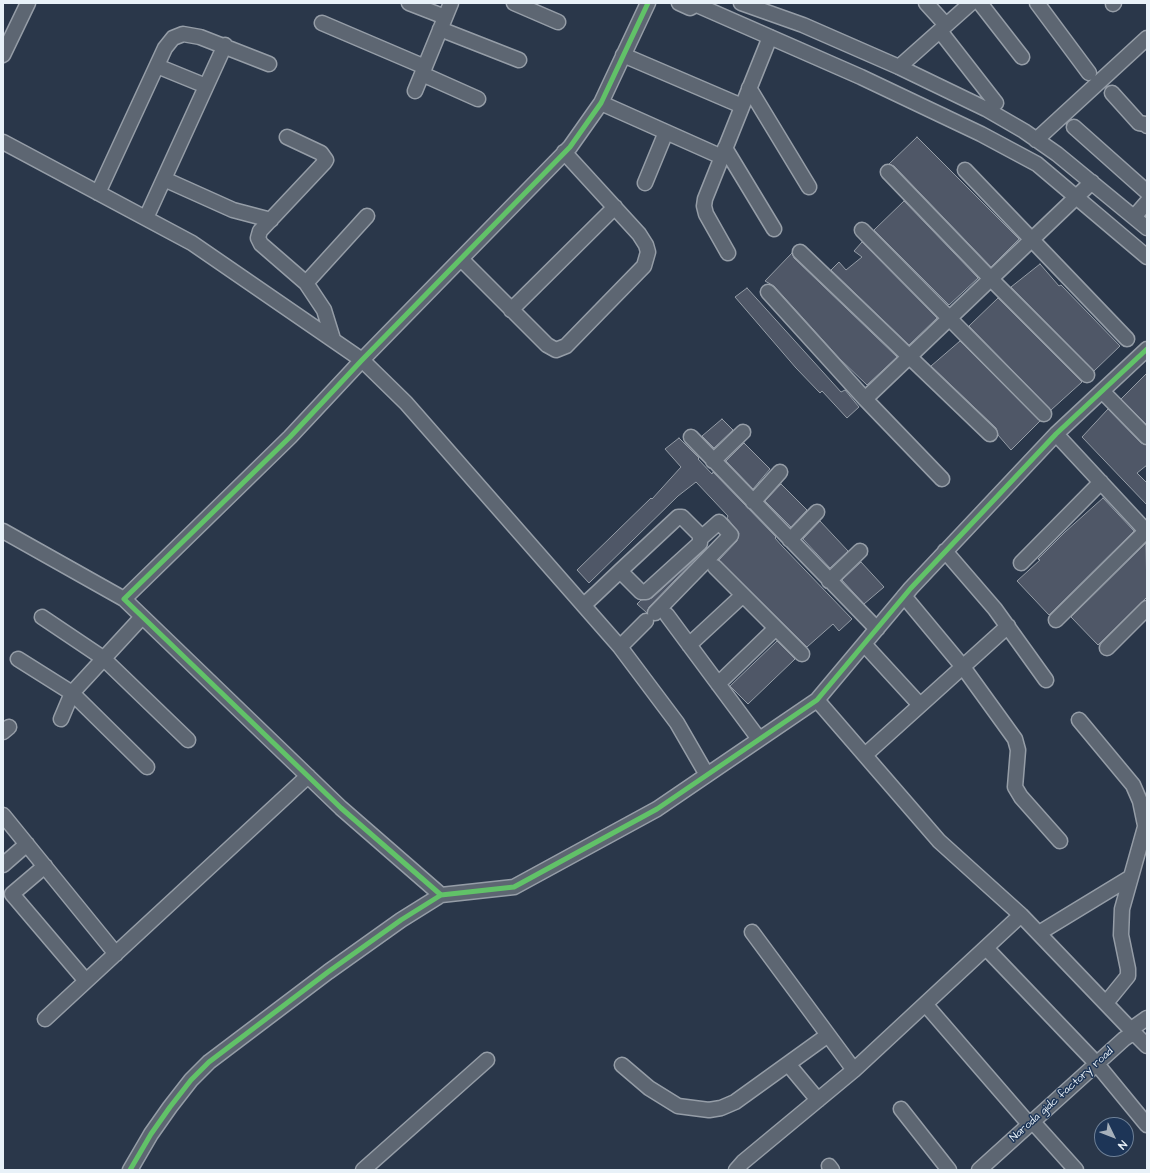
<!DOCTYPE html>
<html>
<head>
<meta charset="utf-8">
<style>
  body { margin:0 }
  #map { position:relative; width:1150px; height:1173px; overflow:hidden; background:#2a374a; font-family:"Architects Daughter",sans-serif }
  canvas { display:block }
  .frame { position:absolute; inset:0; border:4px solid #e8f1f8; pointer-events:none }
  .north { position:absolute; left:1094px; top:1117px; width:40px; height:40px; box-sizing:border-box; background:#1d3557; border:1px solid #6e8097; border-radius:50%; rotate:133deg; font-size:11px; font-weight:700; line-height:16px; text-align:center; color:#e8f1f8 }
  .north::after { content:''; display:block; margin:auto; width:14px; height:18px; background:#a6b0bb; clip-path:polygon(50% 0,100% 100%,50% 72%,0 100%) }
</style>
</head>
<body>
<div id="map">
<canvas width="1150" height="1173"></canvas>
<div class="frame"></div>
<div class="north">N</div>
</div>
<script>
const ctx = document.querySelector('canvas').getContext('2d');
ctx.lineJoin = 'round';
function fill(path, color) {
  ctx.fillStyle = color;
  ctx.fill(path, 'evenodd');
}
function poly(rows) {
  const path = new Path2D();
  for (const r of rows) {
    path.moveTo(r[0], r[1]);
    for (let i = 2; i < r.length; i += 2) path.lineTo(r[i], r[i + 1]);
  }
  return path;
}
function strokePath(path, color, width, dash) {
  ctx.strokeStyle = color;
  ctx.lineWidth = width;
  ctx.lineCap = dash ? 'butt' : 'round';
  ctx.setLineDash(dash || []);
  ctx.stroke(path);
}
function write(font, color, halo, rows, align = 'center') {
  ctx.font = font + ' "Architects Daughter",sans-serif';
  ctx.lineWidth = 3;
  ctx.setLineDash([]);
  ctx.textBaseline = 'middle';
  ctx.strokeStyle = halo;
  ctx.fillStyle = color;
  for (const [text, x, y, turn = 0] of rows) {
    ctx.save();
    ctx.translate(x, y);
    ctx.rotate((+turn || 0) * Math.PI / 180);
    ctx.textAlign = isNaN(turn) ? turn : align;
    if (halo) ctx.strokeText(text, 0, 0);
    ctx.fillText(text, 0, 0);
    ctx.restore();
  }
}
const building = poly([
  [917,137,1019,239,991,267,894,166,889,164,917,137],
  [904,201,978,278,949,305,874,230,904,201],
  [862,242,937,318,909,345,831,270,839,262,846,270,862,257,854,251,862,242],
  [792,253,794,258,897,357,867,385,840,359,774,286,765,281,792,253],
  [1040,264,1059,286,1061,285,1120,346,1094,371,1011,287,1040,264],
  [747,288,841,392,845,390,859,407,847,418,822,391,820,393,796,368,735,297,747,288],
  [998,298,1082,382,1051,410,969,326,998,298],
  [960,341,1040,421,1011,450,998,435,996,428,931,366,960,341],
  [1147,373,1147,425,1121,399,1147,373],
  [1108,409,1141,443,1147,445,1147,465,1137,473,1147,483,1147,505,1082,437,1108,409],
  [722,419,733,430,714,448,702,436,722,419],
  [679,438,699,458,698,459,712,474,713,472,776,537,775,538,782,546,852,619,839,631,833,624,807,647,719,560,737,541,739,533,727,518,728,516,696,482,678,496,589,583,577,570,651,498,652,499,681,467,665,449,679,438],
  [744,443,770,469,753,489,726,461,744,443],
  [781,484,807,510,791,527,765,501,781,484],
  [1103,498,1134,531,1049,615,1017,581,1040,560,1038,559,1065,532,1103,498],
  [820,521,848,551,830,568,803,539,820,521],
  [1146,543,1147,597,1098,645,1071,617,1146,543],
  [701,553,649,607,647,613,637,604,641,600,652,598,701,553],
  [861,562,884,587,864,604,842,580,861,562],
  [777,641,795,659,748,704,730,686,777,641]
]);
fill(building, '#4f5767');
strokePath(building, '#959da7', 1);
const minor = poly([
  [409,3,445,17],
  [514,3,558,22],
  [679,3,690,8,699,3],
  [741,3,803,25,899,67,986,109,1024,131,1057,154,1147,228],
  [926,3,946,25],
  [980,3,1022,57],
  [1037,3,1089,73],
  [1113,4,1114,3],
  [697,5,861,77,981,134,1037,164,1147,257],
  [322,23,425,67],
  [440,29,519,60],
  [940,31,996,103],
  [3,55,28,3],
  [623,55,742,106],
  [157,66,206,86],
  [899,67,971,3],
  [422,74,478,99],
  [749,88,809,187],
  [415,91,451,3],
  [1112,93,1139,123,1145,124,1147,126],
  [601,103,722,157],
  [1074,127,1147,192],
  [287,137,321,153,326,160,324,163,260,231,258,238,261,244,306,283,324,310,333,339],
  [1036,140,1147,38],
  [3,142,192,243,362,360,406,403,620,647,677,723,707,775],
  [725,148,774,229],
  [965,170,1127,339],
  [888,172,991,279,1087,375],
  [164,179,233,210,271,220],
  [645,183,666,132],
  [98,193,165,48,173,38,183,34,200,37,269,64],
  [1134,217,1147,202],
  [146,218,225,45],
  [862,230,1044,414],
  [800,252,990,434],
  [728,253,706,214,704,206,705,199,770,37],
  [461,259,547,345,556,350,566,346,644,266,648,252,646,245,639,234,564,152],
  [306,283,367,216],
  [768,292,865,399,942,479],
  [511,310,615,207],
  [1102,391,1147,437],
  [865,399,1092,182],
  [1056,434,1147,532],
  [691,437,877,629],
  [713,461,743,432],
  [753,502,780,472],
  [3,531,124,599],
  [790,540,817,512],
  [945,551,995,609,1046,680],
  [1021,563,1101,482],
  [715,567,802,654],
  [829,581,860,551],
  [904,596,963,667,1015,739,1018,750,1015,787,1021,797,1060,841],
  [584,605,599,591,620,571,678,517,682,517,700,535,700,543,646,592,641,592,620,571],
  [655,613,731,535,719,522,701,538],
  [667,615,759,739],
  [42,617,103,658,188,740],
  [1056,620,1146,531],
  [864,644,920,705],
  [689,645,743,595],
  [620,647,646,621],
  [1107,648,1147,608],
  [18,659,72,693,147,767],
  [718,684,776,628],
  [817,700,939,841,1021,915,1136,1035],
  [61,719,72,693,142,617],
  [1079,720,1133,785,1140,801,1145,825],
  [3,732,9,727],
  [865,755,1008,626],
  [3,815,116,954],
  [3,865,27,844],
  [45,866,12,894,86,981],
  [441,895,341,808,124,599,290,437,362,360,570,147,601,103,648,3],
  [752,932,854,1070],
  [1039,933,1131,877],
  [986,948,1096,1063,1147,1125],
  [1106,1003,1128,976,1128,969,1121,935,1122,909,1147,820],
  [926,1005,1029,1124],
  [45,1019,308,776],
  [1130,1030,1147,1018],
  [788,1064,818,1100],
  [622,1065,649,1088,678,1106,709,1110,721,1108,735,1102,828,1035],
  [901,1109,949,1170],
  [1032,1121,1076,1170],
  [829,1166,832,1170],
  [130,1170,151,1134,170,1107,191,1080,209,1062,328,972,401,920,441,895,514,887,657,809,817,700,911,588,1056,434,1147,349],
  [363,1170,487,1060],
  [736,1170,743,1162,854,1070,1021,915],
  [979,1170,1124,1039,1130,1035,1136,1035,1147,1046]
]);
strokePath(minor, '#959da7', 17);
strokePath(minor, '#5d6672', 14);
strokePath(poly([
  [441,895,341,808,124,599,290,437,362,360,570,147,601,103,648,3],
  [130,1170,151,1134,170,1107,191,1080,209,1062,328,972,401,920,441,895,514,887,657,809,817,700,911,588,1056,434,1147,349]
]), '#61c268', 5);
write('11px', '#e8f1f8', '#1d3557', [
  ["Naroda gidc factory road",1062,1095,-42]
]);
</script>
</body>
</html>
